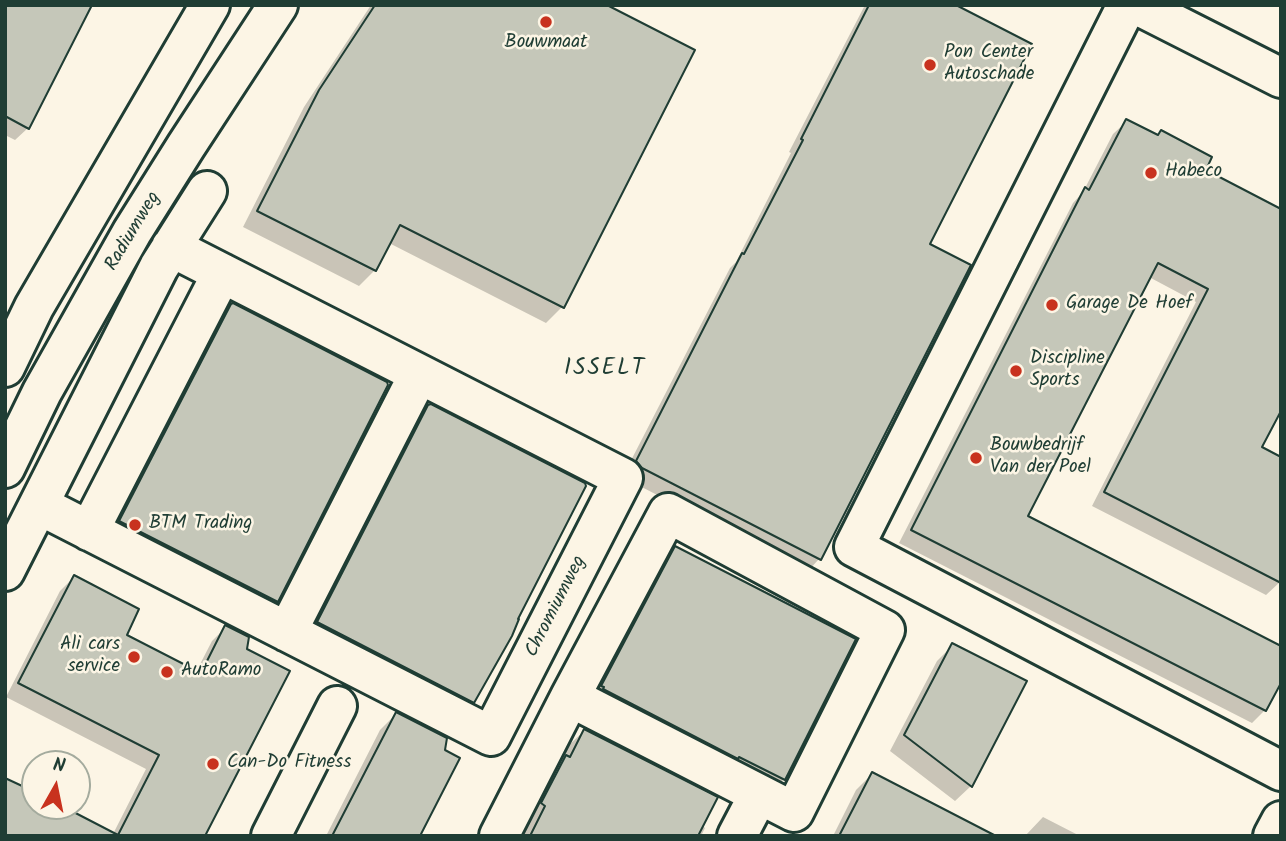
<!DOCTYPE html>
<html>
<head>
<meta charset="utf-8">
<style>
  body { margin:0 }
  #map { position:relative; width:1286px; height:841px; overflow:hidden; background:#fcf5e5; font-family:Kalam,sans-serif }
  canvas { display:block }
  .frame { position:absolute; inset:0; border:7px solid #1f3d34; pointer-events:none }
  .north { position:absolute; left:21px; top:750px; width:70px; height:70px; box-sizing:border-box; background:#fcf5e5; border:2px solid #a4ab9e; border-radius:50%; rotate:9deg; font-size:19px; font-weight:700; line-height:28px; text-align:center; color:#1f3d34 }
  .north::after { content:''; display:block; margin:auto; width:24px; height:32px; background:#c8321e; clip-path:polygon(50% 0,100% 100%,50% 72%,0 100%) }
</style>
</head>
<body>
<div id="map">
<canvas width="1286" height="841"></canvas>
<div class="frame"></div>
<div class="north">N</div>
</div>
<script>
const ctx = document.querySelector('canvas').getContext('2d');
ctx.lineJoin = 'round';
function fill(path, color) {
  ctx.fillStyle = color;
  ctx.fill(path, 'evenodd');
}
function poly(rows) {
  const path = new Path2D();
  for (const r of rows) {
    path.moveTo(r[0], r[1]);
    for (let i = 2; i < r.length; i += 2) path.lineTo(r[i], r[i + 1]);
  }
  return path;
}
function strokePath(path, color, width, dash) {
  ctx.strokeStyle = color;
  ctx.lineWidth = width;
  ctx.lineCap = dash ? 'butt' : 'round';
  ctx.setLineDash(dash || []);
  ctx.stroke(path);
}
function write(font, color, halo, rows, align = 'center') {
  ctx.font = font + ' Kalam,sans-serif';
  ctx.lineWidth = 5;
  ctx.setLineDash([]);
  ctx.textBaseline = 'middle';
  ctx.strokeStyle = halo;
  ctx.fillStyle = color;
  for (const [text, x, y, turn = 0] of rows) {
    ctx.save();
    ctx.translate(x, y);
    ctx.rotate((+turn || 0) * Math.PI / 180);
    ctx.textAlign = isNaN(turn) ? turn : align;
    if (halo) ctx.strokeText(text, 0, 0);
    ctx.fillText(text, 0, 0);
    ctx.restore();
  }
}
fill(poly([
  [5,5,28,128,15,140,5,135],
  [371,5,603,5,562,307,546,323,389,243,375,270,359,286,243,227,304,107],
  [865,5,952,5,928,245,969,266,819,559,807,572,630,481,624,474,730,268,736,262,791,153,789,152],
  [1127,121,1203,170,1260,448,1280,582,1266,595,1092,506,1196,302,1149,277,1026,517,1265,710,1252,723,899,543,1073,203,1083,192,1113,134],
  [232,305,386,385,276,601,264,614,108,534,219,318],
  [429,407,473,702,461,714,306,635,416,420],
  [676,548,784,779,771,792,590,699,663,560],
  [74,577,124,635,196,672,212,641,226,627,203,836,5,836,35,795,35,806,57,806,113,834,146,769,6,697,60,591],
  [953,645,971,786,955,801,890,751,937,661],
  [396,714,418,836,326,836,380,730],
  [584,731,705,828,701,836,519,836,552,771,562,761,569,745],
  [872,774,993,836,833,836,856,790],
  [1043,817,1080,836,1025,836]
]), '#0003');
const building = poly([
  [5,5,92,5,29,129,5,116,5,5],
  [375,5,607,5,695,50,564,308,400,225,376,271,257,211,319,90,375,5],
  [869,5,956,5,1032,44,930,244,971,265,821,560,642,468,636,461,742,253,744,254,803,140,801,139,869,5],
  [1126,119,1158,135,1161,130,1212,157,1206,170,1281,209,1281,411,1262,447,1281,457,1281,583,1104,492,1208,289,1158,263,1028,516,1281,646,1281,683,1266,711,911,530,1085,187,1089,190,1126,119],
  [233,303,387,382,388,385,278,602,119,521,231,304,233,303],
  [431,404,585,483,586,486,518,619,519,619,512,636,474,703,317,622,428,405,431,404],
  [675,546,856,639,785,780,739,757,738,759,603,689,604,687,601,686,675,546],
  [74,575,139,609,127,635,201,673,225,625,249,637,247,649,290,671,205,836,5,836,5,778,35,792,35,806,62,806,118,835,159,755,18,683,74,575],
  [952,643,1027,681,972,787,904,735,952,643],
  [396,712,447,738,445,750,460,758,420,836,332,836,396,712],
  [584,729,718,797,698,836,530,836,545,806,541,803,566,755,570,757,584,729],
  [872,772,996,836,839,836,872,772]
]);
fill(building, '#c5c7b9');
strokePath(building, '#1f3d34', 2);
const minor = poly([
  [1127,5,854,547,1281,771],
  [1137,5,1281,78],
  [39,505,491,736,623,478,171,247],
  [89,531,222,273],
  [5,571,159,267,207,191],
  [287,632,419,374],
  [271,836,337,706],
  [499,836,570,697,668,513,885,630,794,812,570,697],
  [737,836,759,794],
  [1273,836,1281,821]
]);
const major = poly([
  [5,367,34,307,210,5],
  [5,468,42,392,132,232,186,146,278,5]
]);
strokePath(minor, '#1f3d34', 44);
strokePath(major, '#1f3d34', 44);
strokePath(minor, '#fcf5e5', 38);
strokePath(major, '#fcf5e5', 38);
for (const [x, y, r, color] of [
  [546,22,7,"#c8321e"],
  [930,65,7,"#c8321e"],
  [1151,173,7,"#c8321e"],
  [1052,305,7,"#c8321e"],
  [1016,371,7,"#c8321e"],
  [976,458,7,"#c8321e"],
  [135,525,7,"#c8321e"],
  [134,657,7,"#c8321e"],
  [167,672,7,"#c8321e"],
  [213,764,7,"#c8321e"]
]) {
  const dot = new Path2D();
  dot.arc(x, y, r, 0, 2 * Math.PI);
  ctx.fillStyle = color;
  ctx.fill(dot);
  strokePath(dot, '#fcf5e5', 2.5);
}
write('19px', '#1f3d34', '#fcf5e5', [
  ["Bouwmaat",546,44,"center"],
  ["Pon Center",944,54],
  ["Autoschade",944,76],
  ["Habeco",1165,173],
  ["Garage De Hoef",1066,305],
  ["Discipline",1030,360],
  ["Sports",1030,382],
  ["Bouwbedrijf",990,447],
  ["Van der Poel",990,469],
  ["BTM Trading",149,525],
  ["Ali cars",120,646,"right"],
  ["service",120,668,"right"],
  ["AutoRamo",181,672],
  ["Can-Do Fitness",227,764]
], 'left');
write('19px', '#1f3d34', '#fcf5e5', [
  ["Radiumweg",134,232,-59],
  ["Chromiumweg",557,607,-63]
]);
ctx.letterSpacing = '2px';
write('23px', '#1f3d34', '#fcf5e5', [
  ["ISSELT",605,370]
]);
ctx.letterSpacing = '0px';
</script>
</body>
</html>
